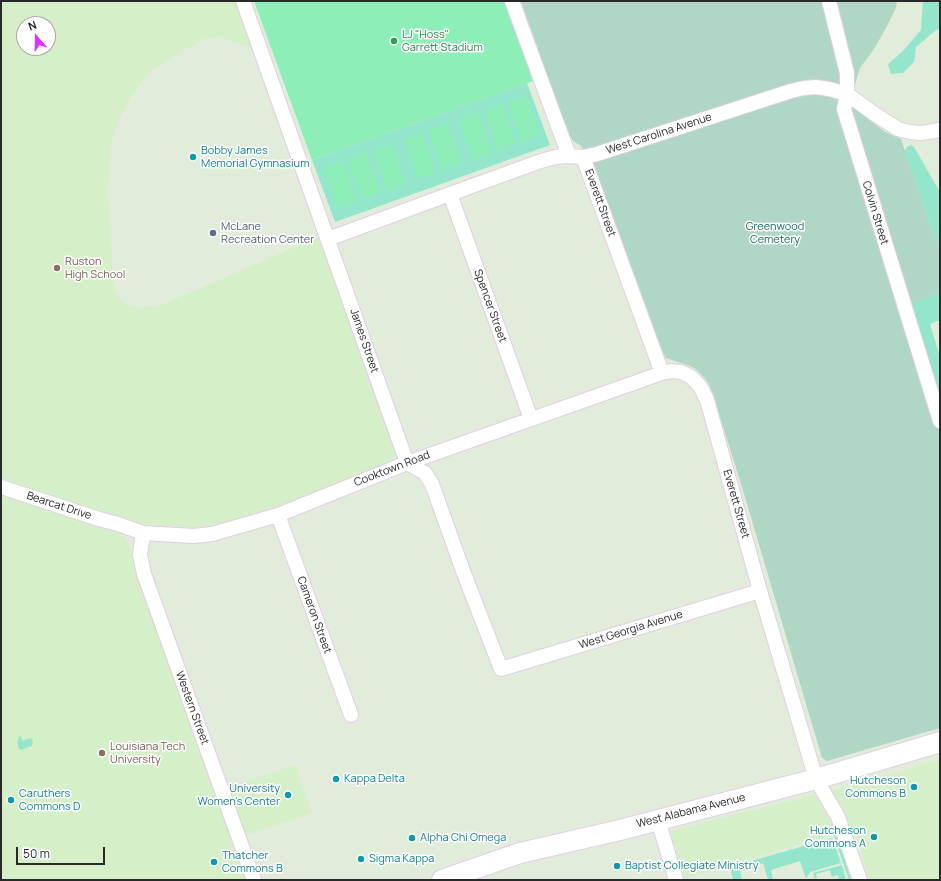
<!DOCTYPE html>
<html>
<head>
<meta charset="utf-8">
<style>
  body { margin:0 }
  #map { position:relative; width:941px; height:881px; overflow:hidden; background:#e2ecda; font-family:Manrope,sans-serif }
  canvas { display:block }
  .frame { position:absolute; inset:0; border:2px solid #292929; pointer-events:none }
  .north { position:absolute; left:16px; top:16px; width:40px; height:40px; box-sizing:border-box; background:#fff; border:1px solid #a9a9a9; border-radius:50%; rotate:340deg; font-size:11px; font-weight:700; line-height:16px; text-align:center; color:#292929 }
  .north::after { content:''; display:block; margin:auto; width:14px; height:18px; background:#db35ff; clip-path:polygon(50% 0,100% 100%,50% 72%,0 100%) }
  .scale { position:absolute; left:16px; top:847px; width:89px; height:18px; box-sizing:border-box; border:2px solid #292929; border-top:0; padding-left:5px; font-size:12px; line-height:14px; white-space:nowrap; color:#292929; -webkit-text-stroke:3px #fff; paint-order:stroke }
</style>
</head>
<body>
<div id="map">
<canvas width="941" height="881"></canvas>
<div class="frame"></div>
<div class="north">N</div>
<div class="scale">50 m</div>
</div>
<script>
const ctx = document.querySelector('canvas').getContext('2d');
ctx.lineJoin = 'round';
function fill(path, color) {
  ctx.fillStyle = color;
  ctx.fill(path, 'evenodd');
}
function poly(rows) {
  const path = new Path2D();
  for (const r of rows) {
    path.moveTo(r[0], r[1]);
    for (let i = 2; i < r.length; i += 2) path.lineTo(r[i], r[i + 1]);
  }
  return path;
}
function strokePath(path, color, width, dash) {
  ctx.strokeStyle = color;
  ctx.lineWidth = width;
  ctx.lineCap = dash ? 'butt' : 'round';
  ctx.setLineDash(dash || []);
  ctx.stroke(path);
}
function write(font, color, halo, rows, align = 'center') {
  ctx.font = font + ' Manrope,sans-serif';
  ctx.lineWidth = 3;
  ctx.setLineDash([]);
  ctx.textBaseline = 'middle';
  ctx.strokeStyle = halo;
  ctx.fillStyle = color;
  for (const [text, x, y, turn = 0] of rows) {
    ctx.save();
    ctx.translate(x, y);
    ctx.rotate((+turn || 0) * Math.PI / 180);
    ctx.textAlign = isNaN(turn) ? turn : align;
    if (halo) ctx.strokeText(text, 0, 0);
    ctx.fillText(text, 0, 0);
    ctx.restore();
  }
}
fill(poly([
  [1,1,236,1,252,48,217,36,203,39,152,70,131,96,120,118,111,142,108,193,114,287,120,298,127,304,132,306,140,308,161,305,316,238,318,234,394,446,396,453,393,460,386,465,294,500,225,524,194,528,143,524,80,506,1,478],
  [24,24,48,24,48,48,24,48],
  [1,494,113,530,121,534,126,539,130,548,135,564,249,880,1,880],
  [940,759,940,880,870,880,853,827,831,835,680,880,671,842,672,832,674,830,861,783],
  [295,765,312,813,245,836,228,787]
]), '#d5efc8');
fill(poly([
  [923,1,940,1,940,29,936,30,916,47,914,62,903,73,891,74,888,64,902,52,921,30],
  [527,83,550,145,335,222,312,160],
  [911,145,914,147,940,192,940,248,933,233,905,151,907,147],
  [940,292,940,320,930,324,940,357,940,406,908,305,934,295],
  [20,735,23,741,31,738,33,742,32,746,20,750,17,743],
  [836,833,838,839,851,880,849,880,833,833],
  [832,838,841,863,810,872,806,879,800,861,771,870,773,880,768,880,763,863,750,867,749,869,740,871,742,880,733,880,730,867],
  [842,865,846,880,839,880,838,875,832,877,830,870,816,874,817,878,815,879,813,873]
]), '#93e6cb');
fill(poly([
  [521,1,897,1,896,8,886,28,874,49,860,68,849,104,885,132,901,139,933,233,940,248,940,292,934,295,902,308,940,434,940,728,827,761,822,758,745,497,713,394,709,384,704,377,697,370,690,366,666,358,663,353,594,167,581,146,573,141,567,131]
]), '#b0d7c5');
fill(poly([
  [254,1,504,1,533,81,312,160],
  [526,96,540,135,522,142,508,102],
  [502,104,516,144,498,150,484,111],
  [478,113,492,153,473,159,459,120],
  [447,124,461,164,442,170,428,131],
  [422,133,436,173,418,179,404,140],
  [391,144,405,184,387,190,373,151],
  [366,153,381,192,362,199,348,159],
  [342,162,356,201,338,208,324,168]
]), '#8eeeb8');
const minor = poly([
  [243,1,407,463,425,473,432,484,463,571,501,669,760,591],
  [512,1,569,156],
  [829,1,847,73,847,94,844,109,940,421],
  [583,157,662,373],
  [450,194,531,419],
  [328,239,450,194,541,161,556,157,569,156,583,157,597,154,791,91,804,88,816,87,829,89,847,94,876,115,898,129,910,132,921,133,940,130],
  [1,487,99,519,118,524,143,533,194,536,212,534,278,515,407,463,662,373,671,371,681,372,691,377,700,386,707,400,760,591,816,779,838,817,860,880],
  [278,515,351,715],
  [143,533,140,555,144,574,254,880],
  [658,820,676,880]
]);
const secondary = poly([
  [442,880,520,853,620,830,816,779,940,742]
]);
strokePath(minor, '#e0cfe3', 16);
strokePath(secondary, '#e0cfe3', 22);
strokePath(minor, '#fff', 14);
strokePath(secondary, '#fff', 20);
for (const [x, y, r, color] of [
  [394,41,4,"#2e9e5b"],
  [193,157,4,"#0f9aa8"],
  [213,233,4,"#5c6f8a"],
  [57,268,4,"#8d6e63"],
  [102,753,4,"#8d6e63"],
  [336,779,4,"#0f9aa8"],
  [914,787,4,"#0f9aa8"],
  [288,795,4,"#0f9aa8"],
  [11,800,4,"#0f9aa8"],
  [874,837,4,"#0f9aa8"],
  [412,838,4,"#0f9aa8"],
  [361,859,4,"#0f9aa8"],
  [214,862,4,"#0f9aa8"],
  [617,866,4,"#0f9aa8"]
]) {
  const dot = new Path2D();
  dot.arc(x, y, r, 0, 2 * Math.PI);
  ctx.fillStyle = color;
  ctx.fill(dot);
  strokePath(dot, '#fff', 1.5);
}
write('11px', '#27864d', '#fff', [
  ["LJ \"Hoss\"",402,35],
  ["Garrett Stadium",402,48]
], 'left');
write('11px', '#292929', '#fff', [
  ["West Carolina Avenue",659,134,-18],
  ["Everett Street",600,203,70],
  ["Colvin Street",875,213,73],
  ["Spencer Street",490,306,70],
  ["James Street",364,341,71],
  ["Cooktown Road",392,469,-21],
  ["Everett Street",736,504,74],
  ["Bearcat Drive",59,506,18],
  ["Cameron Street",314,615,70],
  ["West Georgia Avenue",631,630,-17],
  ["Western Street",192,708,70],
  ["West Alabama Avenue",691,811,-14]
]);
write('11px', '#0d838f', '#fff', [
  ["Bobby James",201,151],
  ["Memorial Gymnasium",201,164],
  ["Kappa Delta",344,779],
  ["Hutcheson",906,781,"right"],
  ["Commons B",906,794,"right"],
  ["University",280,789,"right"],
  ["Women's Center",280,802,"right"],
  ["Caruthers",19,794],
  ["Commons D",19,807],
  ["Hutcheson",866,831,"right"],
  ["Commons A",866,844,"right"],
  ["Alpha Chi Omega",420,838],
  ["Thatcher",222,856],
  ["Commons B",222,869],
  ["Sigma Kappa",369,859],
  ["Baptist Collegiate Ministry",625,866]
], 'left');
write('11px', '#4e5e75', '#fff', [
  ["McLane",221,227],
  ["Recreation Center",221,240]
], 'left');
write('11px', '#166a59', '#fff', [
  ["Greenwood",775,227],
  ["Cemetery",775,240]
]);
write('11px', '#785e54', '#fff', [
  ["Ruston",65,262],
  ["High School",65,275],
  ["Louisiana Tech",110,747],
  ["University",110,760]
], 'left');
</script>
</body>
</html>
